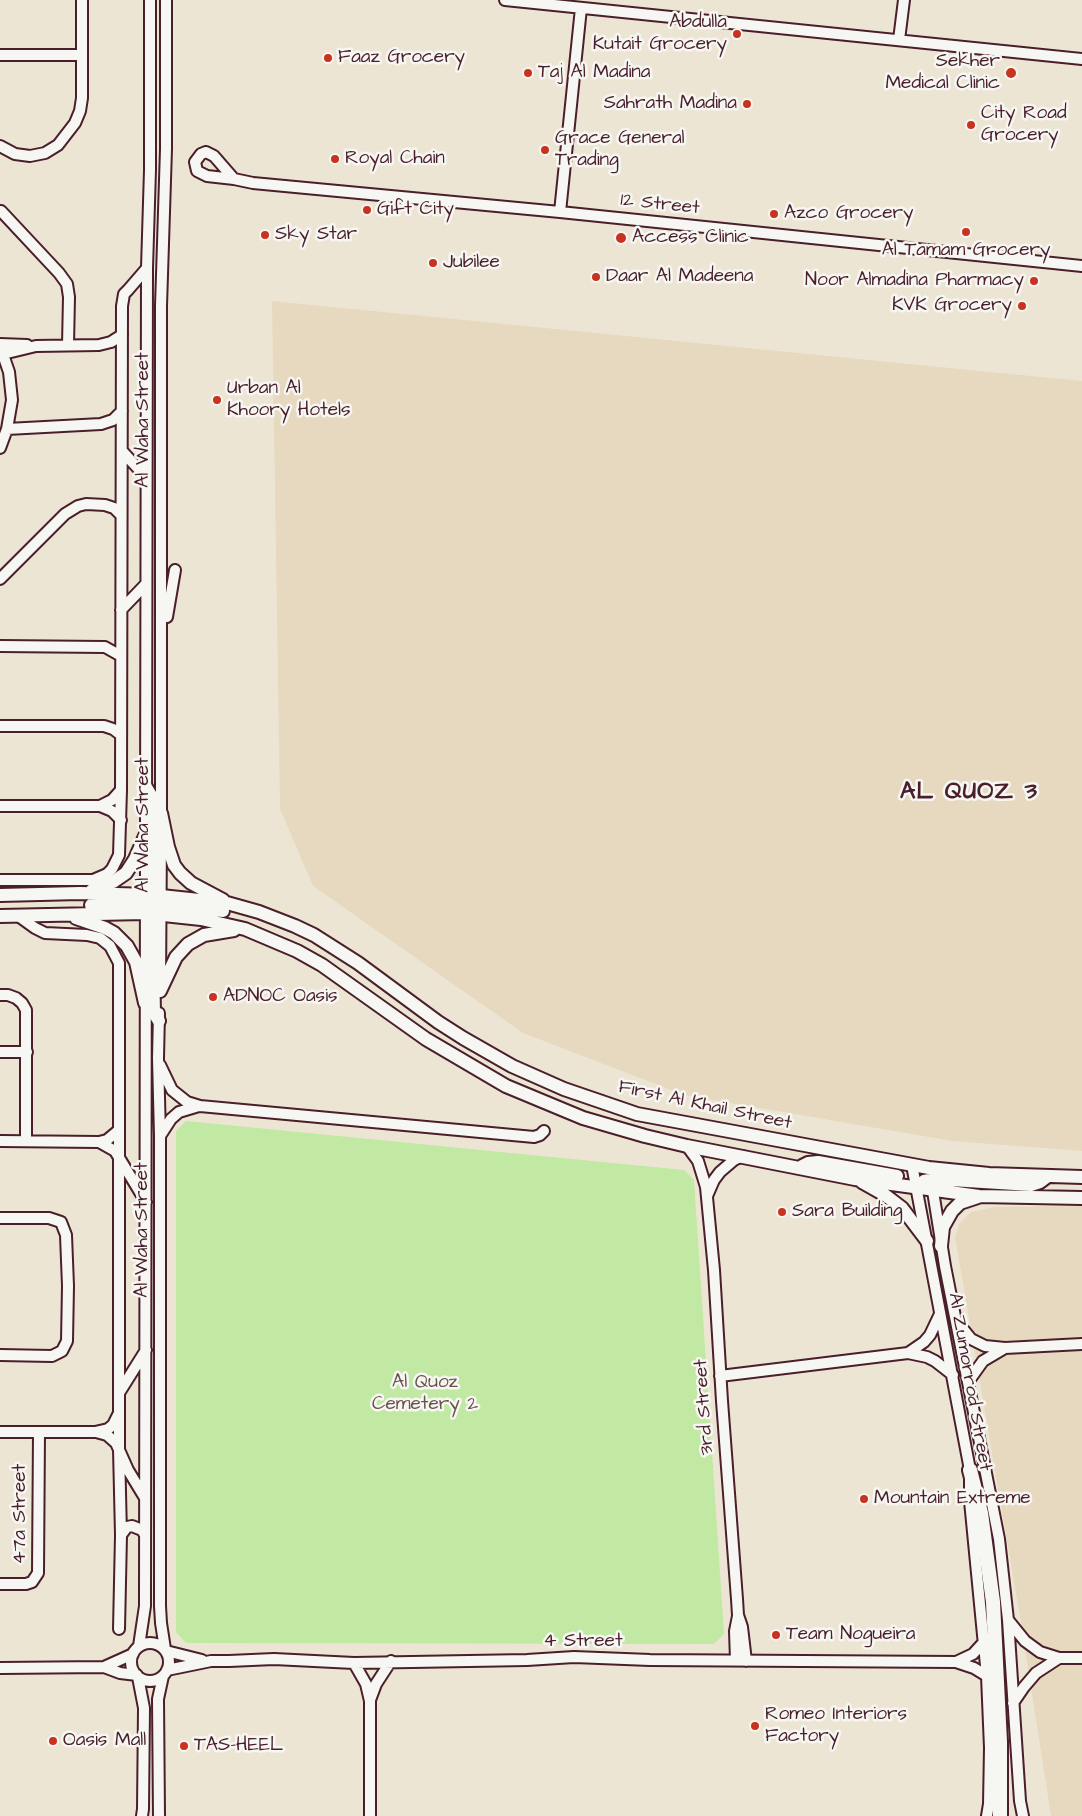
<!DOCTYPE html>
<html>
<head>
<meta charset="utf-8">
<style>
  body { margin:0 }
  canvas { display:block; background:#ede5d4 }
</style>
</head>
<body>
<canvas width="1082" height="1816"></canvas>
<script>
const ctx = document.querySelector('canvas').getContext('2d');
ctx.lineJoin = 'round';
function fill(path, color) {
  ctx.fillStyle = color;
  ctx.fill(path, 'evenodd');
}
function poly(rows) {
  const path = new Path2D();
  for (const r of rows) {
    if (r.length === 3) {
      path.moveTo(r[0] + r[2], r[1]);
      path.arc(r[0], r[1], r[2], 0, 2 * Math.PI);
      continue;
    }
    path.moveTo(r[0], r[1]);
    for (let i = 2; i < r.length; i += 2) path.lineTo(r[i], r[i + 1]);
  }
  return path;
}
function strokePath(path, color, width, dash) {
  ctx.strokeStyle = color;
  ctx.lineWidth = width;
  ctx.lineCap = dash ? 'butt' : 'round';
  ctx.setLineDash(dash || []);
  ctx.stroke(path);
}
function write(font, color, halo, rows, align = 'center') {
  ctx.font = font + ' "Architects Daughter",sans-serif';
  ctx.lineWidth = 5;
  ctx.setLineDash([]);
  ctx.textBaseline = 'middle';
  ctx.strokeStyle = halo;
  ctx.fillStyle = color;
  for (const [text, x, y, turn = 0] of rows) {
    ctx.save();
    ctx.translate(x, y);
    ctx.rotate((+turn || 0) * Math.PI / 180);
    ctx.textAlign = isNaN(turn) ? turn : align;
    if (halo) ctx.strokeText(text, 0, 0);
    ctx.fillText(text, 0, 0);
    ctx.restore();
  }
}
fill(poly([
  [272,301,1082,381,1082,1151,952,1141,684,1095,523,1033,313,886,280,809],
  [1082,1206,1082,1816,1051,1816,1020,1617,955,1237,959,1224,971,1212,994,1207]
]), '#e7d9bf');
fill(poly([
  [186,1121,684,1170,694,1180,724,1634,714,1644,186,1643,176,1632,176,1131]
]), '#c1e9a4');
const minor = poly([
  [505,0,1082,59],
  [899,40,904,0],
  [0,55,82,55],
  [0,146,15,154,30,156,45,153,58,145,75,123,80,111,82,98,82,0],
  [206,152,214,156,234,179,207,176,197,171,195,162,201,154,206,152],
  [234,179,253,183,560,212,1082,266],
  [1,211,59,273,67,284,69,297,68,345],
  [560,212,581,8],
  [0,344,27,345],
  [0,346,9,372,12,400,7,429,0,448],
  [3,354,36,346,99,345,111,342,122,335],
  [7,429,101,424,113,420,122,411],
  [122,451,146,477],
  [0,579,65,514,78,506,86,504,105,505,114,508,121,515],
  [121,610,146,584],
  [167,617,175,570],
  [0,646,105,647,121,656],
  [0,726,104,726,113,729,121,735],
  [0,806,100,806,112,811,121,820],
  [100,806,112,800,121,790],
  [161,819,161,306,166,149,166,0],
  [146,824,147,268,150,170,150,0],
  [0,880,93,880,107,874,112,869,119,855,121,790,122,306,124,294,128,290,147,268],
  [17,915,35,928,45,933,87,935,100,938,110,946,119,963,119,1449,121,1535,119,1629],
  [160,989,161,833],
  [0,995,8,995,16,998,22,1003,26,1010,26,1141],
  [159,1013,158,1058,160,1136,160,1606,161,1623,165,1649],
  [0,1052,27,1052],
  [160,1065,172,1090,187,1102,200,1106,534,1137,540,1135,544,1131],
  [160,1136,171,1119,179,1112,199,1106],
  [0,1141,99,1142,107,1140,119,1130],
  [99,1142,115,1151,146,1202],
  [687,1146,698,1161,706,1187,714,1270,722,1401,737,1599,738,1615,742,1627,746,1661],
  [912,1165,970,1470,970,1501,987,1676,990,1748,989,1804,987,1816],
  [932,1185,945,1266,999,1539,1008,1620,1020,1801,1023,1816],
  [707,1196,714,1180,720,1172,734,1160,742,1156],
  [0,1218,49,1218,61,1222,66,1235,68,1286,67,1341,62,1351,52,1356,0,1355],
  [958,1323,971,1339,985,1346,1005,1348,1082,1344],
  [908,1353,924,1342,930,1335,940,1314],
  [720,1376,908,1353,927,1357,935,1361,953,1375],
  [968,1382,983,1361,1005,1348],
  [119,1393,146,1350],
  [0,1432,95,1432,108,1429,113,1425,118,1415],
  [96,1432,107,1435,116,1443,128,1470,145,1498],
  [121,1535,127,1527,132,1526,142,1530,145,1535],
  [0,1584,26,1584,32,1582,38,1573,39,1432],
  [1008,1620,1025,1641,1040,1652,1059,1658,1082,1658],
  [150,1662,19],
  [139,1646,145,1606,146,838],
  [166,1651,202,1660],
  [736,1660,735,1631,738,1616],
  [956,1662,973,1654,983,1643],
  [354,1663,366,1684,370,1701,370,1816],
  [104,1667,120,1673,137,1675],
  [0,1668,104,1667,133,1654],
  [167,1670,211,1661,229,1661,274,1659,354,1663,527,1660,574,1657,650,1660,956,1662,974,1668,987,1676],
  [138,1677,144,1708,143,1809,142,1816],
  [370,1700,376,1684,391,1661],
  [1013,1703,1024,1687,1036,1673,1059,1658],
  [159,1816,158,1699,163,1676]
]);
const major = poly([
  [146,787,152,797,152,895,154,901],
  [161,813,168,847,174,865,180,873,191,883,223,900],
  [92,890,113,882,126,873,135,859,146,834],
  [0,895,80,893,152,895,227,903,259,912,295,926,314,935,358,963,438,1022,463,1038,512,1066,564,1089,637,1114,929,1168,989,1174,1082,1177],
  [91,905,148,903,159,897],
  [152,907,154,1013,159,1021],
  [147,909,155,905,223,911],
  [0,916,145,913,201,919,245,929,297,951,322,965,426,1039,506,1086,583,1118,645,1136,687,1146,855,1179,979,1196,1082,1198],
  [76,918,105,928,114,933,127,946,136,962,145,1003],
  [160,991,176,957,188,944,204,935,234,930],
  [802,1166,808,1163,818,1162,897,1176],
  [862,1182,885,1195,902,1208,927,1241],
  [917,1187,924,1181,935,1179,1031,1185,1040,1182,1048,1176],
  [941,1246,943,1227,952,1211,960,1203,978,1197]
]);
const highway = poly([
  [970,1470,981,1513,993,1602,1000,1742,1000,1816]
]);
strokePath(minor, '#4a1f2b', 14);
strokePath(major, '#4a1f2b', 16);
strokePath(highway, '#4a1f2b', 18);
strokePath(minor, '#f6f6f2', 10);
strokePath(major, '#f6f6f2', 12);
strokePath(highway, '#f6f6f2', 14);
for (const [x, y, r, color] of [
  [737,34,5,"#c8321e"],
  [328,58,5,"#c8321e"],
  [528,73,5,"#c8321e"],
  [1011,73,6,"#c8321e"],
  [747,104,5,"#c8321e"],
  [971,125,5,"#c8321e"],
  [545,150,5,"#c8321e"],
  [335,159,5,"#c8321e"],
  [367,210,5,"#c8321e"],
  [774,214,5,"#c8321e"],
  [966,232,5,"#c8321e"],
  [265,235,5,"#c8321e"],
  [621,238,6,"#c8321e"],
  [433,263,5,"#c8321e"],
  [596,277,5,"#c8321e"],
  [1034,281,5,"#c8321e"],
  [1022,306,5,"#c8321e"],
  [217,400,5,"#c8321e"],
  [213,997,5,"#c8321e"],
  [782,1212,5,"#c8321e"],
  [864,1499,5,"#c8321e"],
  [776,1635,5,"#c8321e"],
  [755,1726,5,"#c8321e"],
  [53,1741,5,"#c8321e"],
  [184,1746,5,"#c8321e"]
]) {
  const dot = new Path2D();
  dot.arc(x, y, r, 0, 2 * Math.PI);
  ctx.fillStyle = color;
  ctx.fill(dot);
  strokePath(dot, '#f6f6f2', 2);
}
write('19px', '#4a1f2b', '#f6f6f2', [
  ["Abdulla",727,23,"right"],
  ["Kutait Grocery",727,45,"right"],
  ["Faaz Grocery",338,58],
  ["Sekher",1000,62,"right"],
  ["Medical Clinic",1000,84,"right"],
  ["Taj Al Madina",538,73],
  ["Sahrath Madina",737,104,"right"],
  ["City Road",981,114],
  ["Grocery",981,136],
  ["Grace General",555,139],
  ["Trading",555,161],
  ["Royal Chain",345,159],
  ["Gift City",377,210],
  ["Azco Grocery",784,214],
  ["Sky Star",275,235],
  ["Access Clinic",632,238],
  ["Al Tamam Grocery",966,251,"center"],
  ["Jubilee",443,263],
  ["Daar Al Madeena",606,277],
  ["Noor Almadina Pharmacy",1024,281,"right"],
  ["KVK Grocery",1012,306,"right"],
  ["Urban Al",227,389],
  ["Khoory Hotels",227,411],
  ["ADNOC Oasis",223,997],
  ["Sara Building",792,1212],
  ["Mountain Extreme",874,1499],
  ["Team Nogueira",786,1635],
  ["Romeo Interiors",765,1715],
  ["Factory",765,1737],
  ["Oasis Mall",63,1741],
  ["TAS-HEEL",194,1746]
], 'left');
write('19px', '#4a1f2b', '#f6f6f2', [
  ["12 Street",660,205,6],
  ["Al Waha Street",144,420,-90],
  ["Al Waha Street",144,825,-90],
  ["First Al Khail Street",705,1106,12],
  ["Al Waha Street",143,1230,-90],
  ["Al Zumorrod Street",969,1382,80],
  ["3rd Street",705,1407,-94],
  ["47a Street",21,1514,-90],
  ["4 Street",583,1642]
]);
write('19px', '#685249', '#f6f6f2', [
  ["Al Quoz",425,1383],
  ["Cemetery 2",425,1405]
]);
ctx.letterSpacing = '1px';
write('bold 24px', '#4a1f2b', '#f6f6f2', [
  ["AL QUOZ 3",969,793]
]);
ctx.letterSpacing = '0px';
</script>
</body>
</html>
